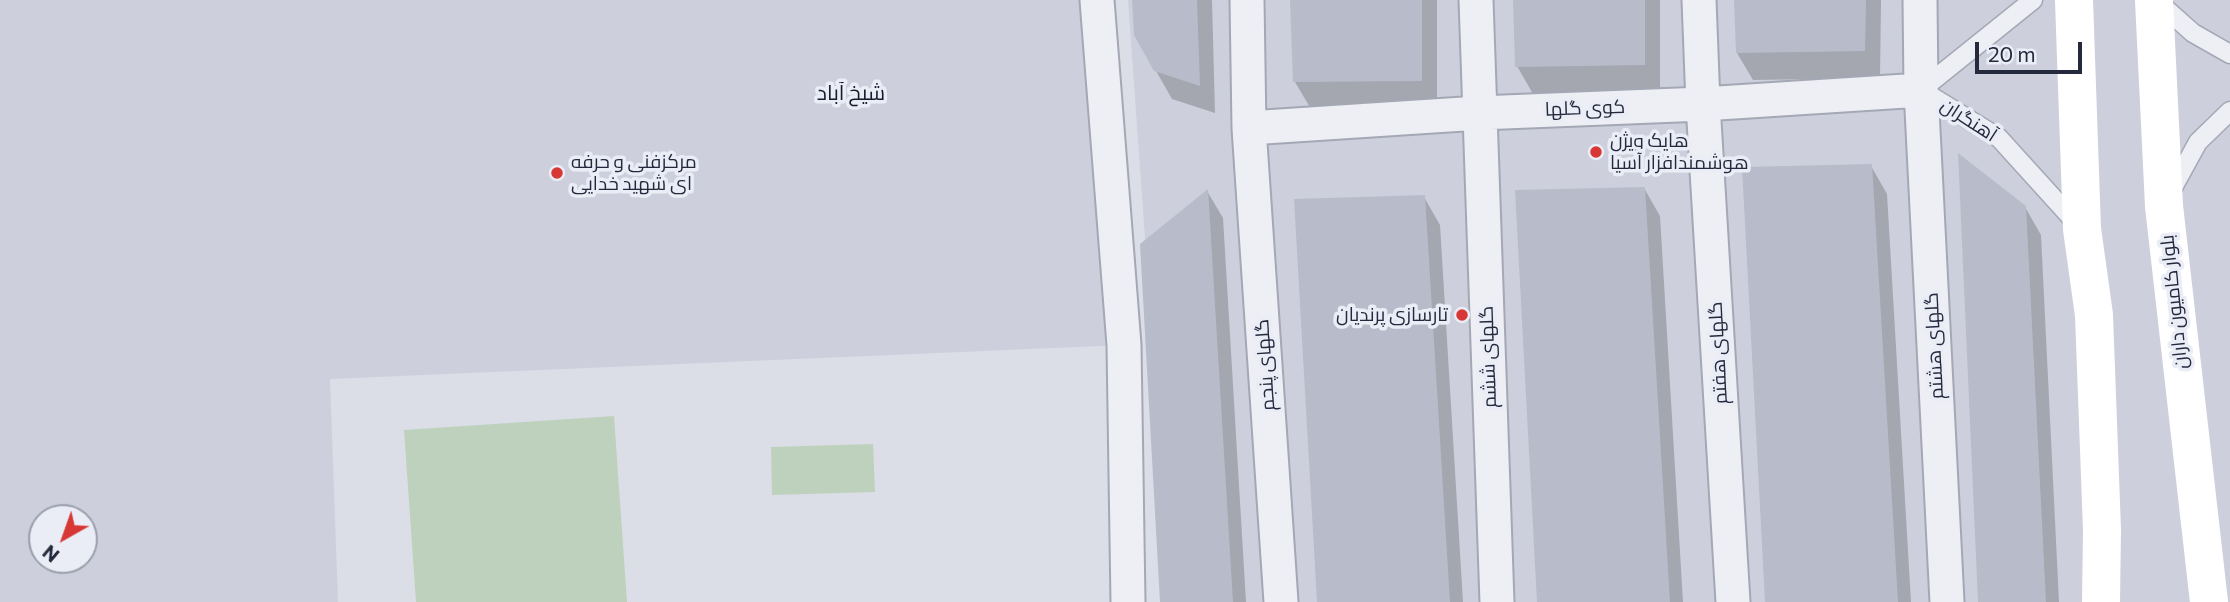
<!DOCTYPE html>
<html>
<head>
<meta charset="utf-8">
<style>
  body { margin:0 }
  #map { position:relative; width:2230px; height:602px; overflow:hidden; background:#dbdee7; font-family:Commissioner,sans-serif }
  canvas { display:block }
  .north { position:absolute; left:28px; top:504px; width:70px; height:70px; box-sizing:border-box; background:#eaedf5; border:2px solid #9b9fac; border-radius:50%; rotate:220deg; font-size:19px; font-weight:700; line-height:28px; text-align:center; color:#24293e }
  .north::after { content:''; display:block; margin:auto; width:24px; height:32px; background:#d73835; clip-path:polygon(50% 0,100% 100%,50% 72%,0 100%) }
  .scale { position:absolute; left:1975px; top:42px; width:107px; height:32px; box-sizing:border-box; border:4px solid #24293e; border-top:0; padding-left:9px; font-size:21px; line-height:24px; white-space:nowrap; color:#24293e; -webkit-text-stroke:5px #eaedf5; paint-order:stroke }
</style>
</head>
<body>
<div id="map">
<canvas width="2230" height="602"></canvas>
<div class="north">N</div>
<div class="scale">20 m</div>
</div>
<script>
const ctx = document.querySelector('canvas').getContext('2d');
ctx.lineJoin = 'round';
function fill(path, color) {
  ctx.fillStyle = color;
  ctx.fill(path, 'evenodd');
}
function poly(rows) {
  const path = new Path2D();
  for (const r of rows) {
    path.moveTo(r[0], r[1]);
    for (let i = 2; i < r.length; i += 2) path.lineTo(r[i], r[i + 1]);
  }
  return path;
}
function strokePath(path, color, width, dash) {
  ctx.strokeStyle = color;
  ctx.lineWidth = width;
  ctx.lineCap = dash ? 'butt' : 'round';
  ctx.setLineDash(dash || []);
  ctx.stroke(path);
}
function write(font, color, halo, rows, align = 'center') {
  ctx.font = font + ' Commissioner,Cairo,sans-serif';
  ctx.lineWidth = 7;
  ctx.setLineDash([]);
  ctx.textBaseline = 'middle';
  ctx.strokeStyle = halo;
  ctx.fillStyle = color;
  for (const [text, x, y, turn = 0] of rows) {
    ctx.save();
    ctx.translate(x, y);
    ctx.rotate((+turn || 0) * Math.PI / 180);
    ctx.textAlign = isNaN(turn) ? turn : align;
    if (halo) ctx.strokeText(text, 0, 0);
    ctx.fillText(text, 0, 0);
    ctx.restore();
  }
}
fill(poly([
  [0,0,1103,0,1124,345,330,379,338,602,0,602],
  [42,518,84,518,84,560,42,560],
  [1128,0,2230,0,2230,602,1171,602]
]), '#cdd0dc');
fill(poly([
  [614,416,627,602,416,602,404,430],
  [873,444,875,492,772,495,771,447]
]), '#bed1bc');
fill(poly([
  [1134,0,1212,0,1215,113,1172,99,1135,34],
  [1292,0,1437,0,1437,108,1311,109,1295,82],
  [1515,0,1660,0,1660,92,1533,94,1517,66],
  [1736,0,1881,0,1880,78,1753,80,1737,53],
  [1871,166,1887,194,1911,602,1767,602],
  [1644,188,1660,216,1683,602,1539,602],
  [1207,191,1223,218,1246,602,1162,602],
  [1424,197,1440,225,1463,602,1318,602],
  [2025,207,2041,235,2059,602,1980,602]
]), '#0003');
fill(poly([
  [1132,0,1197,0,1200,86,1154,71,1134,35],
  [1290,0,1422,0,1422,81,1293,82],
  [1513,0,1645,0,1645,65,1515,67],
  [1734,0,1866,0,1865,51,1736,53],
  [1958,153,2026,206,2046,602,1978,602],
  [1872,164,1898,602,1765,602,1742,167],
  [1645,187,1670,602,1537,602,1515,190],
  [1208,189,1233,602,1160,602,1140,244],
  [1425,195,1450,602,1317,602,1294,199]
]), '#b8bcca');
const lane = poly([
  [2033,0,1921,90,1999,138,2077,224],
  [2157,1,2193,33,2230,54],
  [2170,193,2198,142,2230,111]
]);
const street = poly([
  [1097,0,1124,345,1128,602],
  [1247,0,1249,128,1281,602],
  [1476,0,1497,602],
  [1699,0,1703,104,1733,602],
  [1920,0,1921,90,1947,602],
  [1249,128,1479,113,1703,104,1921,90]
]);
strokePath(lane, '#a4a8b4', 21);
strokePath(street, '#a4a8b4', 37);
strokePath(lane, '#eeeff5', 18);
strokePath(street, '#eeeff5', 33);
strokePath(poly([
  [2074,0,2082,229,2094,315,2102,530,2101,602],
  [2154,0,2164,206,2209,602]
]), '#fff', 38);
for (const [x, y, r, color] of [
  [1596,152,7,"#d73835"],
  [557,173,7,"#d73835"],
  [1462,315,7,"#d73835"]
]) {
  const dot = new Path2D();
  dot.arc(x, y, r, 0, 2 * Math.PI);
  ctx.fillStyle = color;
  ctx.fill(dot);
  strokePath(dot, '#eaedf5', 2.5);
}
write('19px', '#24293e', '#eaedf5', [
  ["کوی گلها",1585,108,-2],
  ["آهنگران",1969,120,33],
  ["بلوار کامیون داران",2174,302,-96],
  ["گلهای هشتم",1934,346,-93],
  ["گلهای هفتم",1718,353,-93],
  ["گلهای ششم",1488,357,-92],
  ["گلهای پنجم",1265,365,-94]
]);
write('19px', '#24293e', '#eaedf5', [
  ["هایک ویژن",1610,141],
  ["هوشمندافزار آسیا",1610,163],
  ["مرکزفنی و حرفه",571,162],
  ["ای شهید خدایی",571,184],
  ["تارسازی پرندیان",1448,315,"right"]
], 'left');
write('21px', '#171b2e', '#eaedf5', [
  ["شیخ آباد",851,93]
]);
</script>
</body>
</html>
